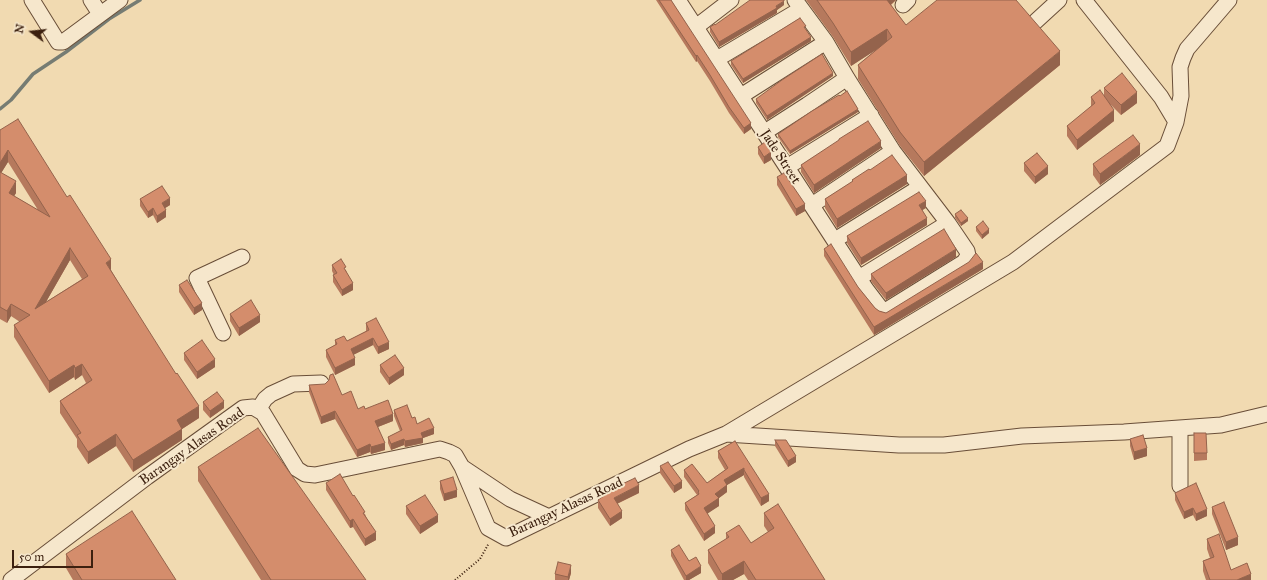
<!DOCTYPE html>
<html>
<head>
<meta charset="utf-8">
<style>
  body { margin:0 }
  #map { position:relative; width:1267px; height:580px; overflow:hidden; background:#f1dab1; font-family:"IM FELL Great Primer",serif }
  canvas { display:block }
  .north { position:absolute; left:12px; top:12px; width:40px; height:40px; -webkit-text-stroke:3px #f6e7cc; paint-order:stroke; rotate:285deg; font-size:11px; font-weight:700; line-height:16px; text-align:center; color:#3c200f }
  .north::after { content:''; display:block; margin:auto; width:14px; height:18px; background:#3c200f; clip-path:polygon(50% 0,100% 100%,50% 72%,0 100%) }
  .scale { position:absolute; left:12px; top:550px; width:81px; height:18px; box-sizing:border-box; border:2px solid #3c200f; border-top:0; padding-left:5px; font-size:12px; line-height:14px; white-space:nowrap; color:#3c200f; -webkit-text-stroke:3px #f6e7cc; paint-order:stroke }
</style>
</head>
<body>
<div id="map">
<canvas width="1267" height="580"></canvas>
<div class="north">N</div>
<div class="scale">50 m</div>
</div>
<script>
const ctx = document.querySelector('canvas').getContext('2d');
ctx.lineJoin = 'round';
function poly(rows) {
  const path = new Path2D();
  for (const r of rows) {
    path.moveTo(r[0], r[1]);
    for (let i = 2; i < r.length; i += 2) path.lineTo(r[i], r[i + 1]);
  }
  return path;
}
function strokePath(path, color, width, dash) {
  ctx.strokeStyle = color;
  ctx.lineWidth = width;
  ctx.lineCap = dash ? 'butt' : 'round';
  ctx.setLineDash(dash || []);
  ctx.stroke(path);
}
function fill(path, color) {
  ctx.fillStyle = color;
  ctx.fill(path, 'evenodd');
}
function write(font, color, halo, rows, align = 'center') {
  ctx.font = font + ' "IM FELL Great Primer",serif';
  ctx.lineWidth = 4;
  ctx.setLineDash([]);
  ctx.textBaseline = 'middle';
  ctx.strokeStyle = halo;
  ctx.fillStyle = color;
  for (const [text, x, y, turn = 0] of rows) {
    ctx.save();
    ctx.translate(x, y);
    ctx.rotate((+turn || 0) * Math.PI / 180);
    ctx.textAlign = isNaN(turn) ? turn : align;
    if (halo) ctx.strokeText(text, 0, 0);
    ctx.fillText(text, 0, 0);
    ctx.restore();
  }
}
strokePath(poly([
  [0,109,11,100,33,74,66,52,109,19,140,0]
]), '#767c73', 3.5);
const minor = poly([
  [32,0,58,42,63,42,120,0],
  [91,0,100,14],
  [678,0,866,289,882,310,885,311,964,262,968,256,967,251,948,223,893,151,847,78,826,42,795,0],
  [903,5,908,0],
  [1035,22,1059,0],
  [696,27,731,0],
  [717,59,801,9],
  [741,96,826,42],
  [1176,122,1181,96,1180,67,1183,58,1187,49,1229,0],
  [765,132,807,105,847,78],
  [787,167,871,115],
  [812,205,893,151],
  [835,240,920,187],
  [859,278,948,223],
  [223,333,197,278,242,257],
  [258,410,265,399,271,394,293,384,321,383],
  [1180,428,1180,486],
  [726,434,899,445,944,445,1022,436,1124,432,1221,425,1267,414],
  [462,467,510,499,549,517],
  [11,580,147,477,243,408,253,407,263,413,297,469,305,474,315,475,440,449,449,452,455,455,462,467,488,528,506,538,689,449,726,434,1013,262,1167,146,1176,122,1161,97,1084,0]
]);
strokePath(minor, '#694e38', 17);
strokePath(poly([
  [455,580,480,559,489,543]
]), '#3c200f', 2, [1, 2]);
strokePath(minor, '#f6e7cc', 15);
fill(poly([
  [656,0,671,0,751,129,744,134,729,113,710,81,697,61,696,62],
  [806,0,896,0,891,5,906,25,1060,65,924,176,900,146,858,79,858,65,878,48,851,66,833,37],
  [784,5,777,10,777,13,719,47,710,32,710,27,715,25],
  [806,30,811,41,743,83,731,65,731,61],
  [833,76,767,120,756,103,756,99],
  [1104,88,1137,103,1121,115,1111,105,1114,121,1077,150,1067,136,1067,126,1091,107,1091,97,1104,96],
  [858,112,790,154,778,137,778,134],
  [0,130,111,270,199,418,182,429,182,440,133,472,116,446,88,464,77,447,77,439,60,413,60,401,86,383,82,375,75,380,74,377,49,393,14,337,14,325,20,322,11,316,7,323,0,319],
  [8,162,38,210,14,196,16,193,1,173],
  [70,260,82,279,46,302],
  [839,139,881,148,814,193,801,172,801,165,839,141],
  [758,147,771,160,764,164,758,154],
  [1140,155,1100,185,1093,175,1093,164],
  [1024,163,1048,174,1035,184,1024,171],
  [870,170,907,184,837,228,825,208,825,199,852,182,852,180],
  [777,177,805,211,796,216,777,185],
  [140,199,170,205,165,208,166,217,157,223,153,215,148,218,140,206],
  [926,208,922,210,927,225,861,265,847,243,847,236],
  [955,214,968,221,961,226,955,218],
  [976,227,989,233,982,239,976,231],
  [824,249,858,287,875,308,879,311,886,313,983,269,874,335,824,256],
  [956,257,886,300,871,281,871,274],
  [332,265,346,270,353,290,342,296,333,282,333,275,334,275,332,271],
  [179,285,202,310,194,315,179,292],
  [230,314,260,322,239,336,230,321],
  [366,323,389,349,378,354,373,345,353,355,355,365,335,375,326,357,326,350,335,345,335,340,347,341,366,331],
  [184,353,215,367,197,379,184,360],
  [380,365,404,375,389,385,380,372],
  [309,385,342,395,358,409,393,421,378,427,385,450,371,454,370,452,357,457,335,419,321,424,309,392],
  [203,402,224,408,210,418,203,410],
  [394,410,412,418,417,424,434,434,423,438,423,443,405,447,404,445,391,450,388,443,388,437,400,431,394,416],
  [1130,439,1147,456,1134,460,1130,446],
  [775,440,796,462,788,467,775,446],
  [735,441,769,501,761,506,744,477,744,475,727,485,727,492,719,498,719,506,707,513,715,533,704,541,685,510,685,503,697,495,684,477,684,470,707,483,725,470,718,458,718,451],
  [1194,441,1207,453,1207,460,1194,461],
  [660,466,682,488,674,493,660,473],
  [198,467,366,580,261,580,198,481],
  [440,481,457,497,444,501,440,489],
  [326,483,365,514,376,540,365,546,353,527,350,528,326,490],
  [639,493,617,504,622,518,610,526,598,508,598,500],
  [1175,493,1207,516,1196,521,1193,515,1184,519,1175,500],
  [406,506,438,522,420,534,406,514],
  [1212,507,1238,545,1226,550,1212,514],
  [764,513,825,580,748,580,744,574,733,580,718,580,708,563,708,550,726,539,726,533,751,543,768,532,764,526],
  [1207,539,1231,570,1251,580,1206,580,1203,571,1203,561,1210,558,1207,549],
  [671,550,689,561,701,573,689,580,684,580,671,556],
  [66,554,176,580,73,580,66,568],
  [571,573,569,580,555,580,555,574]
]), '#b6795d');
fill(poly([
  [884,0,896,0,884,10],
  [784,1,784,5,777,10,777,13,719,47,719,42],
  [887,29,887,43,851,66,851,52],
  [811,37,811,41,743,83,743,79],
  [1060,51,1060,65,924,176,924,162],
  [697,55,697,61,696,62,696,56],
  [833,73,833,76,767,120,767,116],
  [1137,92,1137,103,1121,115,1121,105],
  [858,109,858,112,790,154,790,151],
  [1114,110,1114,121,1077,150,1077,140],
  [751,123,751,129,744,134,744,128],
  [881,141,881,148,814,193,814,185],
  [1140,144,1140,155,1100,185,1100,174],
  [8,150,8,162,0,175,0,163],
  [771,152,771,160,764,164,764,157],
  [1048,166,1048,174,1035,184,1035,177],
  [907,175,907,184,837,228,837,219],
  [16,181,16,193,9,205,9,193],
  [170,198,170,205,162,210,162,203],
  [926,201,926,208,919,212,919,205],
  [805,204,805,211,796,216,796,209],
  [153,208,153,215,148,218,148,212],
  [166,210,166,217,157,223,157,216],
  [927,218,927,225,861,265,861,258],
  [968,218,968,221,961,226,961,223],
  [989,229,989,233,982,239,982,235],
  [70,248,70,260,35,321,35,309],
  [956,249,956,257,886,300,886,293],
  [111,259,111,271,106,263],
  [983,262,983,269,874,335,874,327],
  [353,283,353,290,342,296,342,290],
  [202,303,202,310,194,315,194,308],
  [11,304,11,316,7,323,7,311],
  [260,315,260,322,239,336,239,328],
  [373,338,373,345,351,356,351,349],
  [389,342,389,349,378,354,378,347],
  [355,358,355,365,335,375,335,368],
  [215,359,215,367,197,379,197,372],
  [82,364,82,375,75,380,75,368],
  [74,365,74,377,49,393,49,381],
  [404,368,404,375,389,385,389,378],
  [224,401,224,408,210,418,210,411],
  [199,406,199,418,182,429,182,440,133,472,133,460,177,420],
  [335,411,335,419,321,424,321,417],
  [393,414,393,421,375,428,375,421],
  [434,428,434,434,423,438,423,443,405,447,405,441,421,433],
  [116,434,116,446,88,464,88,452],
  [404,439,404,445,391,450,391,444],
  [385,443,385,450,371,454,371,447],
  [370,444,370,452,357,457,357,450],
  [1147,448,1147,456,1134,460,1134,452],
  [796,456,796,462,788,467,788,461],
  [744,468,744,475,727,485,727,492,719,498,719,506,704,516,704,508,715,494,724,480],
  [682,481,682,488,674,493,674,486],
  [639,485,639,493,614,505,614,498],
  [457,490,457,497,444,501,444,494],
  [769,494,769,501,761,506,761,498],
  [1193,508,1193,515,1184,519,1184,512],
  [1207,509,1207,516,1196,521,1196,514],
  [622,511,622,518,610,526,610,519],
  [438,515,438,522,420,534,420,526],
  [353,519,353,527,350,528,350,521],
  [715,526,715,533,704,541,704,534],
  [376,532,376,540,365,546,365,539],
  [1238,537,1238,545,1226,550,1226,542],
  [744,561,744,574,733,580,722,580,722,574],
  [571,565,571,573,569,580,568,580,568,577],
  [701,566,701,573,689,580,686,580,686,576],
  [1251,574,1251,580,1237,580]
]), '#94634c');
const building = poly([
  [659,0,671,0,751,123,744,128,729,107,710,75,697,55,696,56,659,0],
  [750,0,784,0,784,1,776,6,777,8,719,42,710,27,715,24,715,25,750,0],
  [817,0,887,0,906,25,937,0,1016,0,1060,51,924,162,900,132,858,65,892,37,887,29,851,52,833,23,817,0],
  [800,18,806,26,804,27,811,37,743,79,731,61,800,18],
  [822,54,833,73,767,116,756,99,782,80,822,54],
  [1122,73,1137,92,1121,105,1104,88,1122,73],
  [1100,90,1114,110,1077,140,1067,126,1095,103,1091,97,1100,90],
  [847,91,858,109,790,151,778,134,812,111,839,95,840,96,847,91],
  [18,119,67,197,70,195,111,259,106,263,176,374,177,373,199,406,177,420,182,429,133,460,116,434,88,452,77,435,81,433,60,401,92,380,82,364,75,368,74,365,49,381,14,325,30,315,11,304,7,311,0,307,0,172,16,181,9,193,50,217,8,150,0,163,0,130,18,119],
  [70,248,88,276,35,309,70,248],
  [868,121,881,141,814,185,801,165,839,140,839,139,868,121],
  [1133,135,1140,144,1100,174,1093,164,1133,135],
  [765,142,771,152,764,157,758,147,765,142],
  [1037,153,1048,166,1035,177,1024,163,1037,153],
  [892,155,907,175,837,219,825,199,853,181,852,180,869,169,870,170,892,155],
  [784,173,805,204,796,209,777,177,784,173],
  [162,186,170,198,162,203,166,210,157,216,153,208,148,212,140,199,162,186],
  [919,192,926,201,919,205,927,218,861,258,847,236,919,192],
  [961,210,968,218,961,223,955,214,961,210],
  [983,221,989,229,982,235,976,227,983,221],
  [944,229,956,249,886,293,871,274,944,229],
  [831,244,858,287,875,308,879,311,886,313,969,262,976,253,983,262,874,327,824,249,831,244],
  [341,259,346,267,344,268,353,283,342,290,333,275,337,273,332,265,341,259],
  [187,280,202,303,194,308,179,285,187,280],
  [251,300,260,315,239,328,230,314,251,300],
  [376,318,389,342,378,347,373,338,351,349,355,358,335,368,326,350,337,344,335,340,344,336,347,341,369,330,366,323,376,318],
  [202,340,215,359,197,372,184,353,202,340],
  [395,355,404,368,389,378,380,365,395,355],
  [333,374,342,395,351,391,358,409,364,406,365,409,388,400,393,414,375,421,385,443,371,447,370,444,357,450,335,411,321,417,309,385,325,384,329,380,330,375,333,374],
  [217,392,224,401,210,411,203,402,217,392],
  [407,405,412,418,415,417,417,424,429,418,434,428,421,433,423,438,405,441,404,439,391,444,388,437,402,430,394,410,407,405],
  [258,428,366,580,271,580,198,467,258,428],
  [1194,433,1206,433,1207,453,1194,453,1194,433],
  [1143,435,1147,448,1134,452,1130,439,1143,435],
  [775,440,786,440,796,456,788,461,775,440],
  [735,441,769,494,761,498,744,470,744,468,724,480,727,485,715,494,719,498,704,508,715,526,704,534,685,503,699,494,698,492,699,491,684,470,692,464,707,483,728,468,718,451,735,441],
  [668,462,682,481,674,486,660,466,668,462],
  [340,474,353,496,354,495,365,512,363,513,376,532,365,539,353,519,350,521,326,483,340,474],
  [453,477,457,490,444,494,440,481,453,477],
  [635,478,639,485,614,498,622,511,610,519,598,500,618,486,635,478],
  [1196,483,1207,509,1196,514,1193,508,1184,512,1175,493,1196,483],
  [425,495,438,515,420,526,406,506,425,495],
  [1224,502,1238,537,1226,542,1212,507,1224,502],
  [778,504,825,580,756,580,744,561,722,574,708,550,729,537,726,533,739,525,751,543,774,528,764,513,778,504],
  [132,511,176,580,82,580,66,554,132,511],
  [1219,534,1231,570,1247,563,1251,574,1237,580,1210,580,1203,561,1214,557,1207,539,1219,534],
  [679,545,689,561,696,557,701,566,686,576,671,550,679,545],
  [558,562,571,565,568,577,555,574,558,562]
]);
fill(building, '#d48d6c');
strokePath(building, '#94634c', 1);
write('14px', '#3c200f', '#f6e7cc', [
  ["Jade Street",780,157,57],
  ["Barangay Alasas Road",192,447,-35],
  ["Barangay Alasas Road",566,508,-25]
]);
</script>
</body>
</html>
